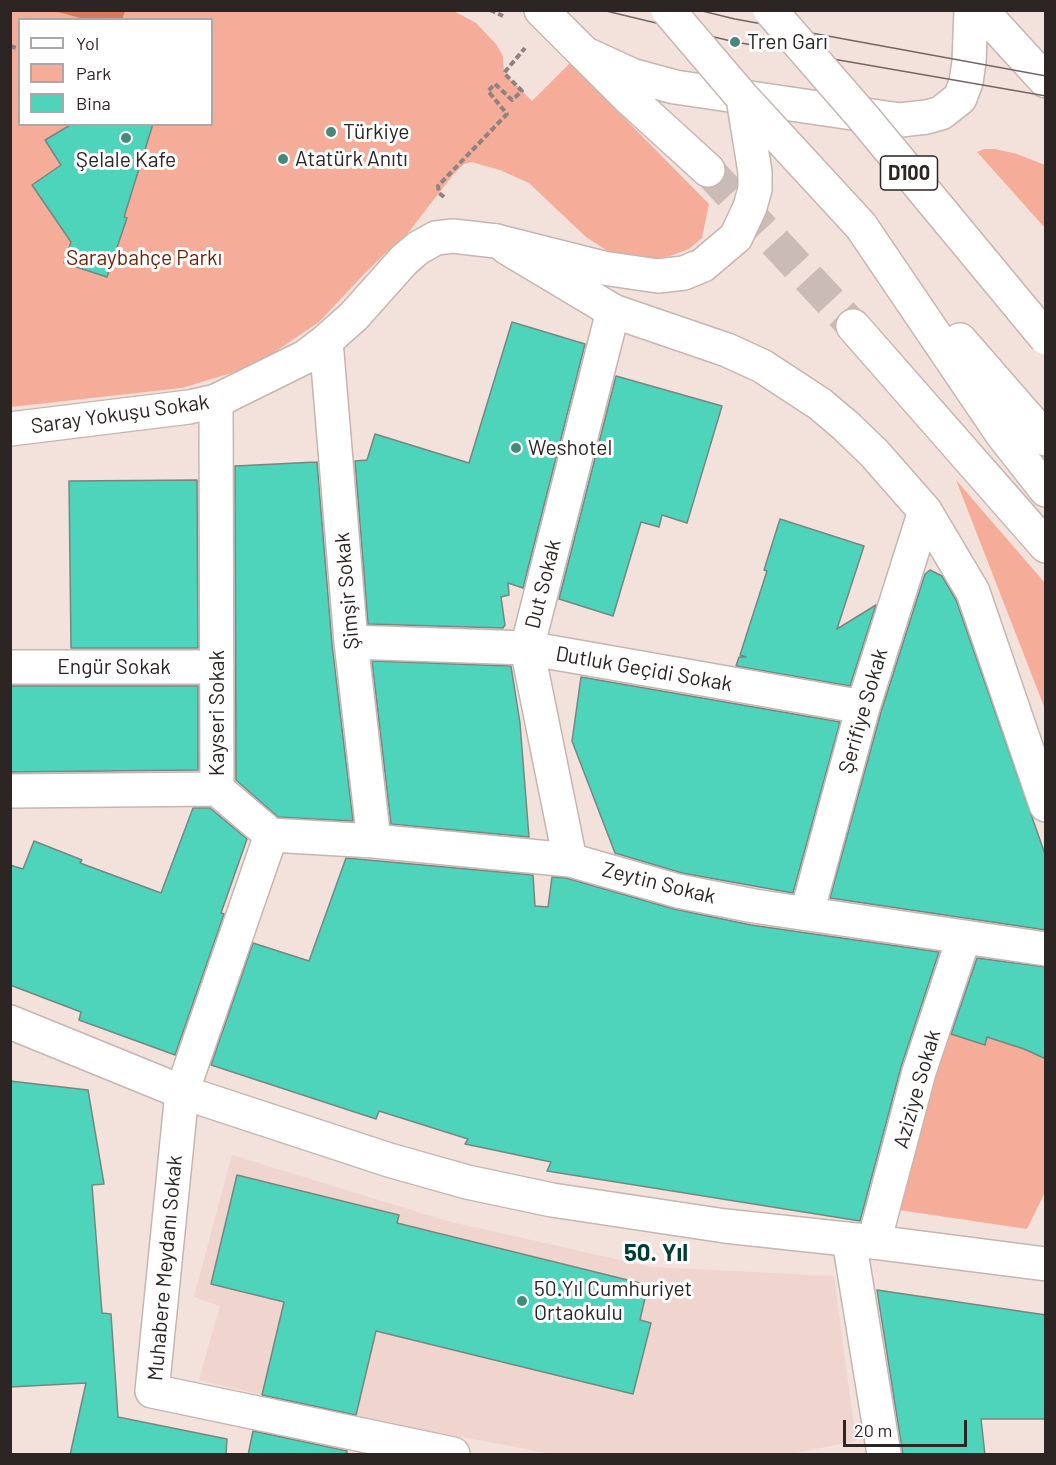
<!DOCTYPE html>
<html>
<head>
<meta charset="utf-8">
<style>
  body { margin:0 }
  #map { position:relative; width:1056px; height:1465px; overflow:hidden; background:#f3e1dc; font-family:Barlow,sans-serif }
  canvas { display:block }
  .frame { position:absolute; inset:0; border:12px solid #2c2523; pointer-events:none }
  .legend { position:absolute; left:18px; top:18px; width:195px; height:108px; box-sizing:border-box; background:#fff; border:2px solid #aba8a7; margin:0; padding:8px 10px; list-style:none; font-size:18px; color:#2c2523 }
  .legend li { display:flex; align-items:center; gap:12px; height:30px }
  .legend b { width:30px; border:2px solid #aba8a7 }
  .scale { position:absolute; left:843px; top:1420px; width:124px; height:27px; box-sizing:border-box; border:3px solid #2c2523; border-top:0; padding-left:8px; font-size:18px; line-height:21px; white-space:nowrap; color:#2c2523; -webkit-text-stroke:4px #fff; paint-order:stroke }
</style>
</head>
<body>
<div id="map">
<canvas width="1056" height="1465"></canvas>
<div class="frame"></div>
<ul class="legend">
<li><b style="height:8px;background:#fff"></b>Yol</li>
<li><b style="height:16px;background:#f5ad99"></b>Park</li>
<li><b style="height:16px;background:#4dd4ba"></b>Bina</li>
</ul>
<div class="scale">20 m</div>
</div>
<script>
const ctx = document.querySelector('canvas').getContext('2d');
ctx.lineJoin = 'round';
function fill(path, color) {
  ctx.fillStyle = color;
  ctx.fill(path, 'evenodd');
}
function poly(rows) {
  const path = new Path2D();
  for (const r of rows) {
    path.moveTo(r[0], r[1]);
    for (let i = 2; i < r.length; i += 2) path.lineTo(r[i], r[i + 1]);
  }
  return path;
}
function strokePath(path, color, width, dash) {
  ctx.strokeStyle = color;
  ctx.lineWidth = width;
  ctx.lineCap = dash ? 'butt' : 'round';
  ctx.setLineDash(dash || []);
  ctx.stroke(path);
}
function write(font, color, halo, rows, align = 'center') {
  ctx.font = font + ' Barlow,sans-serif';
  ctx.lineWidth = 6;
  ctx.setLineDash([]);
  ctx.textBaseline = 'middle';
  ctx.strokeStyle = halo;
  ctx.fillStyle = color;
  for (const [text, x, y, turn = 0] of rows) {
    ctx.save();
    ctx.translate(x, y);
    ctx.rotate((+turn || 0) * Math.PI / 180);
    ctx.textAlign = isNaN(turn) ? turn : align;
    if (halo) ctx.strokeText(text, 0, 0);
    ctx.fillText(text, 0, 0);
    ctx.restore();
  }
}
fill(poly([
  [232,1155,447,1221,651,1267,834,1276,856,1441,790,1454,552,1454,356,1417,199,1380,220,1306,194,1297]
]), '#efd5cd');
fill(poly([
  [10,11,454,11,476,23,496,44,503,56,504,73,532,101,570,63,709,204,702,238,689,249,670,256,647,260,623,257,606,250,586,237,529,183,500,170,471,162,464,164,453,175,397,247,394,245,366,272,319,322,266,358,235,372,182,388,11,407],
  [20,20,212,20,212,124,20,124],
  [984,149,995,149,1017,154,1045,165,1045,228,977,152],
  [956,480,1045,583,1045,709],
  [948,1033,985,1045,987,1037,1024,1049,1045,1059,1045,1192,1027,1229,892,1209]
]), '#f5ad99');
fill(poly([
  [54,11,125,11,122,20,84,19]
]), '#d77a60');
const building = poly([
  [72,124,153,124,124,217,127,218,107,277,64,263,71,242,32,185,61,165,45,140,72,124],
  [512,322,585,344,523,588,508,583,509,595,501,597,505,625,503,628,368,624,355,461,367,460,375,434,469,463,512,322],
  [616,376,722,406,687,523,662,515,659,527,641,522,613,616,559,599,616,376],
  [317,462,332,644,353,821,278,817,236,780,235,466,317,462],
  [197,480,198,648,71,648,69,481,197,480],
  [780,519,864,546,837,629,876,605,850,686,736,666,739,657,746,657,740,655,767,571,764,570,780,519],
  [930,570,942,576,956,600,1046,857,1046,930,830,898,881,712,925,574,930,570],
  [372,661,511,666,520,723,529,837,391,824,372,661],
  [581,677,840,722,793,893,682,873,615,853,572,741,581,677],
  [10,686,198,686,198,770,10,772,10,686],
  [193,808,210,808,247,839,221,913,224,914,175,1055,79,1020,81,1012,10,985,10,865,23,869,34,841,82,860,80,863,161,893,193,808],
  [346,858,533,875,535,906,548,907,552,877,566,878,674,909,751,925,939,952,901,1067,860,1221,547,1171,551,1162,465,1144,468,1139,379,1111,376,1119,211,1065,253,943,309,961,346,858],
  [977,958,1046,967,1046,1059,1024,1049,987,1037,985,1045,951,1034,977,958],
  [10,1081,88,1090,104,1184,92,1185,102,1313,111,1314,118,1417,227,1439,226,1455,70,1455,86,1383,10,1387,10,1081],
  [237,1175,399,1215,397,1223,648,1285,640,1320,651,1323,633,1394,376,1331,356,1415,262,1395,284,1302,211,1284,237,1175],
  [877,1290,1046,1315,1046,1419,981,1419,985,1455,903,1455,877,1290],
  [253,1431,347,1451,347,1455,248,1455,253,1431]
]);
fill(building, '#4dd4ba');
strokePath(building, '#768782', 1.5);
strokePath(poly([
  [708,170,853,326]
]), '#cbbbb7', 33, [33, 16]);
const minor = poly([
  [506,247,613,311,727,350,762,366,820,404,846,426,874,453,925,511,973,592,1046,805],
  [326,341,351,642,374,841],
  [216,401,217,789],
  [351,642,527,648,863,707],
  [10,667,217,667],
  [217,789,271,835],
  [10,791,217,789],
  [271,835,182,1092,152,1391,453,1454],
  [271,835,374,841,570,860,678,891,754,906,1046,949],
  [570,860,527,648,613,311],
  [807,913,863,707,925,511],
  [849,1240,884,1454],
  [874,1242,919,1072,964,937]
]);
const primary = poly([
  [541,10,629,98,708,170],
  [981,10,1046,81],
  [586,54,634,76,675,87,900,120,927,117,941,113,960,98,966,82,969,62,971,10],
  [853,326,1046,546],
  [10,429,189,407,216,401,305,357,326,341,354,316,404,260,418,248,436,238,453,236,496,241],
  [10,1022,182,1092,389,1160,467,1182,552,1200,725,1226,874,1242,1046,1264]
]);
const trunk = poly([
  [861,226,1002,434,1046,490],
  [496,241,603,268,658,276,684,273,703,265],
  [960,340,1046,439]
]);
strokePath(minor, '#c6b5b0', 36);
strokePath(primary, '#c6b5b0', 36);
strokePath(trunk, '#c6b5b0', 36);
strokePath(poly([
  [490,10,503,16],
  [10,46,20,49],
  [444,197,439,193,438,186,507,114,488,91,495,84,512,100,522,91,504,73,525,48]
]), '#8f827f', 4, [6, 3]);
strokePath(minor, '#fff', 33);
strokePath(primary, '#fff', 33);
strokePath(trunk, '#fff', 33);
strokePath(poly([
  [602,10,735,42,1046,96],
  [698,10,735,19,1046,76]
]), '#726764', 1.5);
const trunkBridge = poly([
  [668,10,743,98,861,226],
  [770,10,863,117,1046,338],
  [703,265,736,237,750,207,755,189,755,172,743,98]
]);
strokePath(trunkBridge, '#c6b5b0', 36, []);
strokePath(trunkBridge, '#fff', 33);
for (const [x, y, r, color] of [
  [735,42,6,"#46897a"],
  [331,132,6,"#46897a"],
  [126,138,6,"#46897a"],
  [283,159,6,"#46897a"],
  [516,448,6,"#46897a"],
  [522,1301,6,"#46897a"]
]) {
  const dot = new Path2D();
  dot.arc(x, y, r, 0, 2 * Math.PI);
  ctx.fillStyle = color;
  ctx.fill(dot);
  strokePath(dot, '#fff', 2);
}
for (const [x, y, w] of [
  [909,173,57]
]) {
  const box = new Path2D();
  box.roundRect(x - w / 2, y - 17, w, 34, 4.5);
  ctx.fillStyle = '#fff';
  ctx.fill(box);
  strokePath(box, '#2c2523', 1.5);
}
write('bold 20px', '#2c2523', null, [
  ["D100",909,173]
]);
write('21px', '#2c2523', '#fff', [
  ["Tren Garı",747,42],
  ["Türkiye",343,132],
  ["Atatürk Anıtı",295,159],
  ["Şelale Kafe",126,160,"center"],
  ["Weshotel",528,448],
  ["50.Yıl Cumhuriyet",534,1289],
  ["Ortaokulu",534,1313]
], 'left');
write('21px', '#721e04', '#fff', [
  ["Saraybahçe Parkı",144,258]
]);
write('21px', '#2c2523', '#fff', [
  ["Saray Yokuşu Sokak",120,414,-8],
  ["Dut Sokak",543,584,-76],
  ["Şimşir Sokak",347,591,-95],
  ["Engür Sokak",114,667],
  ["Dutluk Geçidi Sokak",644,669,10],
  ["Şerifiye Sokak",863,711,-74],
  ["Kayseri Sokak",217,713,-90],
  ["Zeytin Sokak",659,883,14],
  ["Aziziye Sokak",917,1089,-74],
  ["Muhabere Meydanı Sokak",165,1268,-85]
]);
write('bold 24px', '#003e34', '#fff', [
  ["50. Yıl",656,1253]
]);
</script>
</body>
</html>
